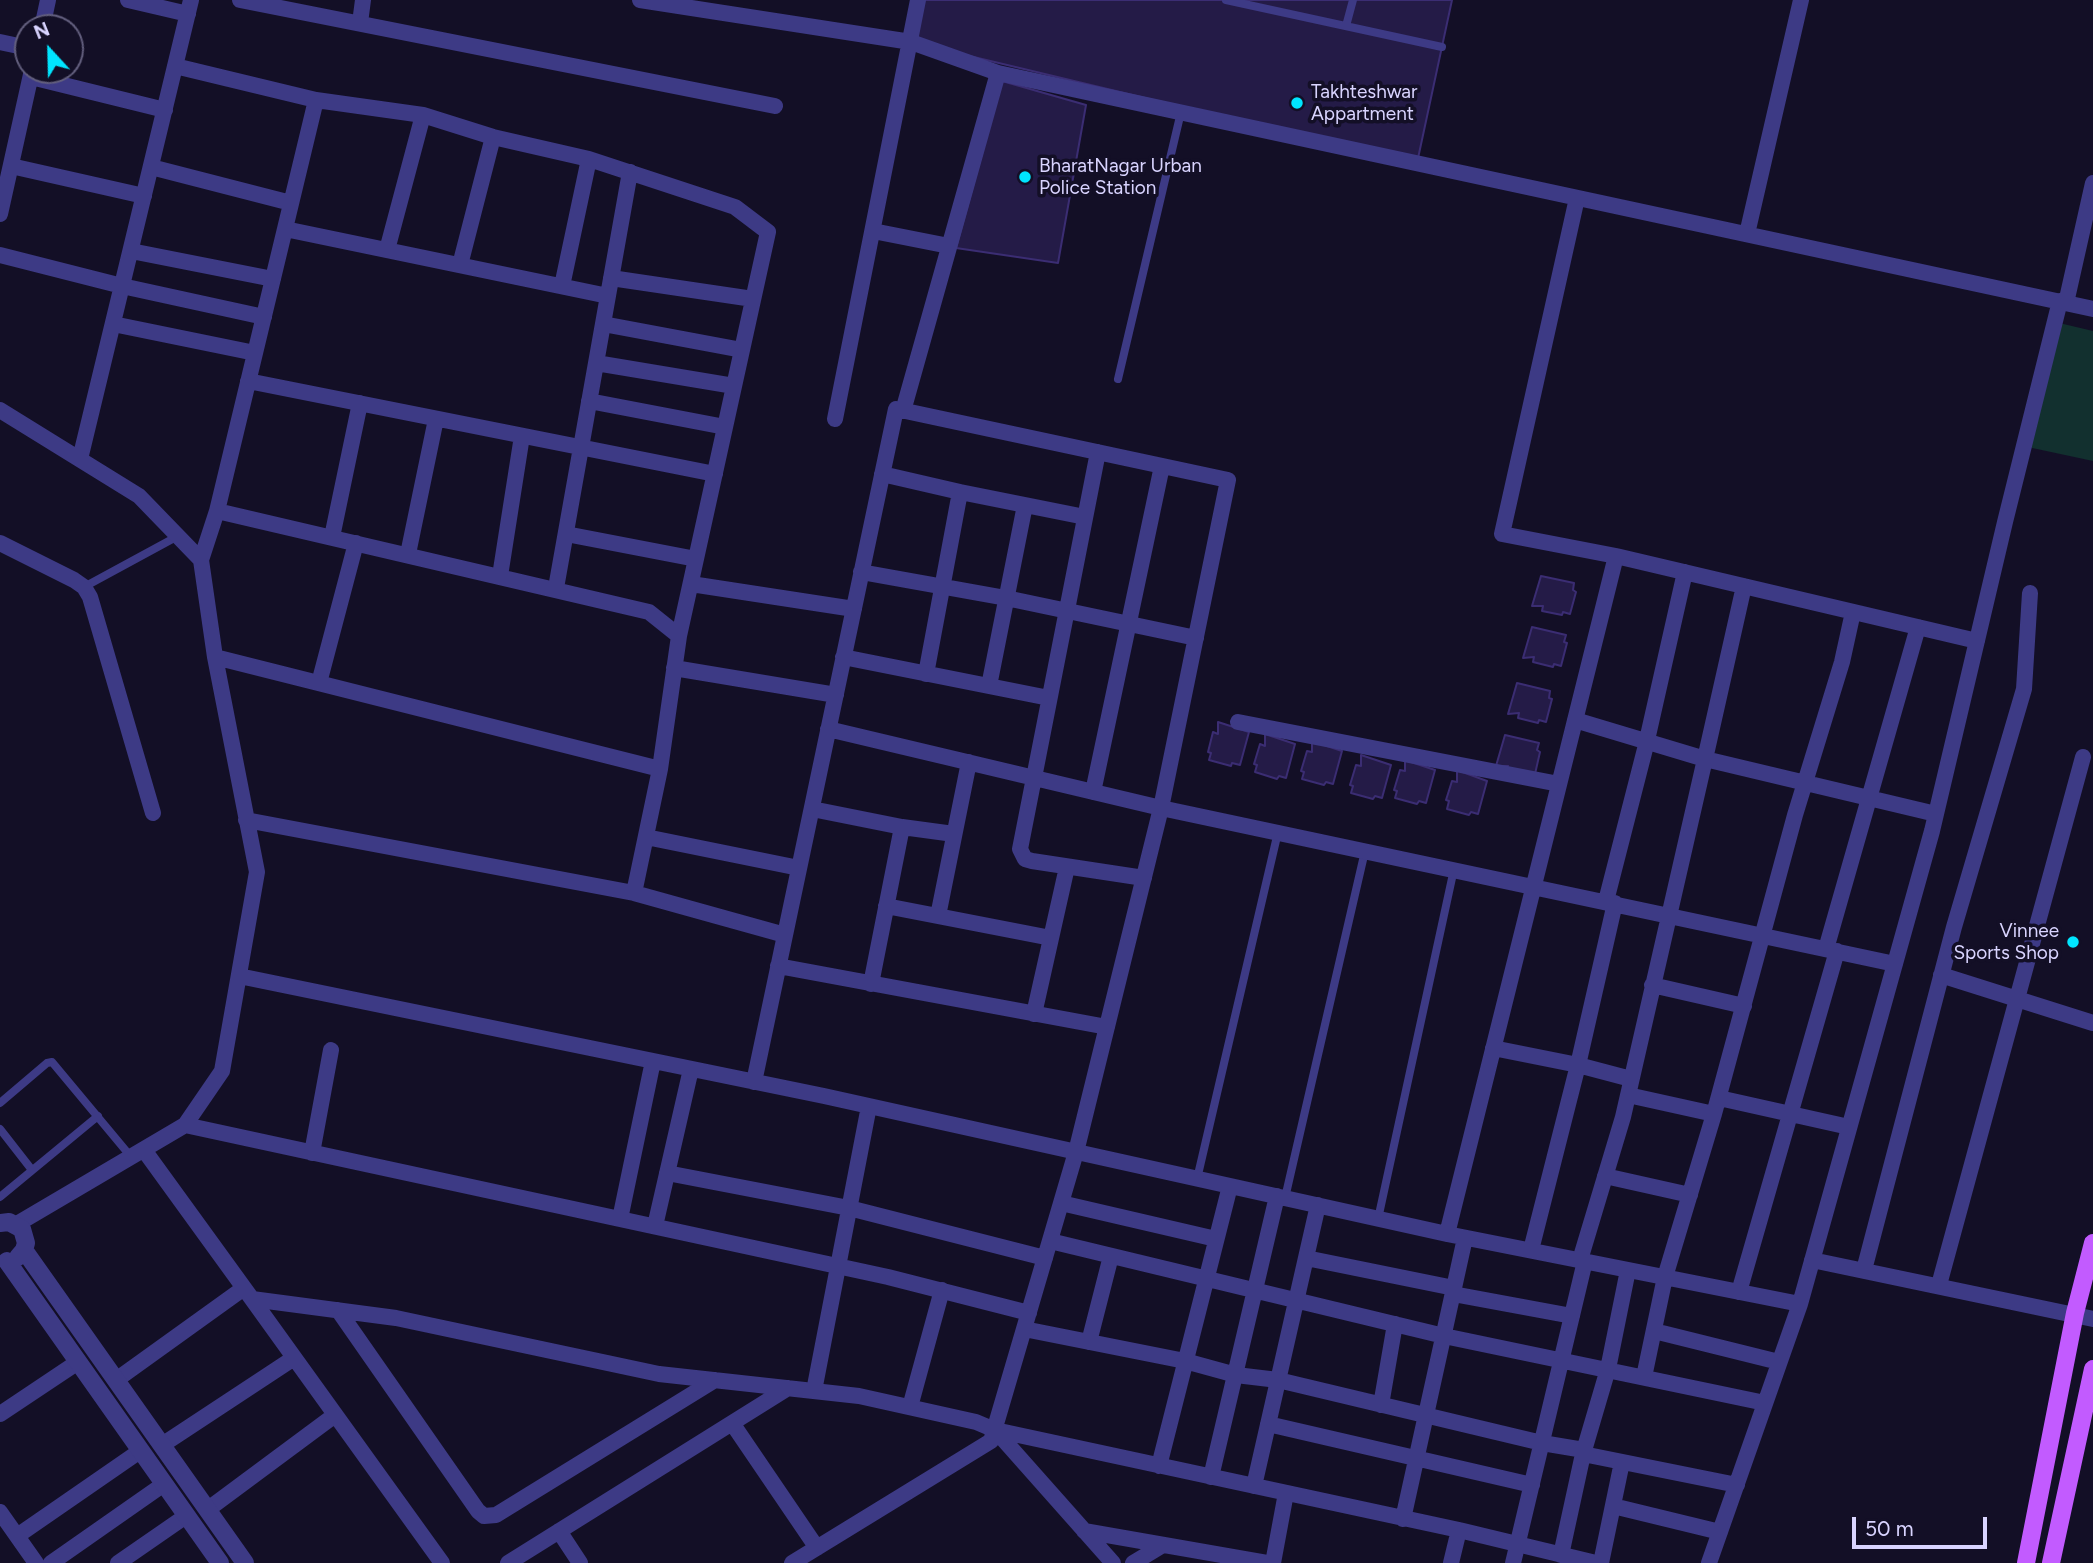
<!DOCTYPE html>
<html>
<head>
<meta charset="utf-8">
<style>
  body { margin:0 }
  #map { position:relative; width:2093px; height:1563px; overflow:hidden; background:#130f26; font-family:Figtree,sans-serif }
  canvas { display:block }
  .north { position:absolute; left:14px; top:14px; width:70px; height:70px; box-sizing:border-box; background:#130f26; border:2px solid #625e7d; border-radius:50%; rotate:338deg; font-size:19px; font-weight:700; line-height:28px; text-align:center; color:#d9d4ff }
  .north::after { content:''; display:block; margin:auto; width:24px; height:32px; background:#00e5ff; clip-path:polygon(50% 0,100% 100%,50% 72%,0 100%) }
  .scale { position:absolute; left:1852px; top:1517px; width:135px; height:32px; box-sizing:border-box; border:4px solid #d9d4ff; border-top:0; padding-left:9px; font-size:21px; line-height:24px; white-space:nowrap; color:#d9d4ff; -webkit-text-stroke:5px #130f26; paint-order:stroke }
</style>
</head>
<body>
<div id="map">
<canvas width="2093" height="1563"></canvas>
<div class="north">N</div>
<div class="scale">50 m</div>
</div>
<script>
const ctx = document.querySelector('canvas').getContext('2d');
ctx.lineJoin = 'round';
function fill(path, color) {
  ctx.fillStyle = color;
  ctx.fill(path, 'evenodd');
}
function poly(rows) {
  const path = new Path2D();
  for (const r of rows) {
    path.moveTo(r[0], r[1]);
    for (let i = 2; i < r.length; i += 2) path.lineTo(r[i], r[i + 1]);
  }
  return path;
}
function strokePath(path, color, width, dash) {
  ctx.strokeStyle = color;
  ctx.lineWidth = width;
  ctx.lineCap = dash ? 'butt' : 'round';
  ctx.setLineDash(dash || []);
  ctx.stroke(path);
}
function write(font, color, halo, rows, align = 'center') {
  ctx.font = font + ' Figtree,sans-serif';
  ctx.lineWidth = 7;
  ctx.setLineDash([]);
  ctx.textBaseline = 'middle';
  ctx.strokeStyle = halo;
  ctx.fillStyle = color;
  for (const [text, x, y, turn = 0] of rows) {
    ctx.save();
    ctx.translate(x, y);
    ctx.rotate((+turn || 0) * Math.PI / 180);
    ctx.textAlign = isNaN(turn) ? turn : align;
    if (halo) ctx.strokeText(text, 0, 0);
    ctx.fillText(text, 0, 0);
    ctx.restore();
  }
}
fill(poly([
  [2055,322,2093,331,2093,461,2023,446]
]), '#12302f');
const building = poly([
  [919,0,1452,0,1417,163,911,42,919,0],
  [1002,81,1086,105,1058,263,956,248,1002,81],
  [1541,576,1574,583,1573,590,1576,592,1570,614,1563,612,1562,615,1542,611,1543,606,1532,606,1541,576],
  [1532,627,1566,635,1564,642,1567,643,1561,666,1554,664,1553,667,1533,662,1534,657,1523,658,1532,627],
  [1517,683,1550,691,1549,698,1552,699,1546,722,1539,720,1538,723,1518,718,1519,713,1508,714,1517,683],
  [1218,722,1249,732,1240,765,1232,763,1231,766,1209,760,1211,753,1208,752,1213,732,1218,734,1218,722],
  [1265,734,1295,744,1286,778,1279,776,1277,779,1255,772,1257,765,1254,764,1260,744,1265,746,1265,734],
  [1505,735,1539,743,1537,750,1540,752,1535,774,1506,770,1508,766,1496,766,1505,735],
  [1312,741,1342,751,1333,784,1326,782,1324,785,1302,779,1304,772,1301,771,1307,751,1312,752,1312,741],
  [1361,755,1391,765,1382,798,1375,796,1373,799,1351,793,1353,786,1350,785,1356,765,1361,766,1361,755],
  [1405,760,1435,770,1426,803,1419,801,1417,804,1395,798,1397,791,1394,790,1400,770,1405,771,1405,760],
  [1457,770,1487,781,1478,814,1471,812,1469,815,1447,809,1449,801,1446,800,1452,781,1457,782,1457,770]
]);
fill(building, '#241b47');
strokePath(building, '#3b2d73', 2);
strokePath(poly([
  [1226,0,1442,47],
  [1346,26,1353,0],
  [1118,379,1181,112],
  [84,587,178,536],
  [0,1103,47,1063,52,1062,132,1158],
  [0,1129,32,1170],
  [1197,1179,1278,832],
  [0,1197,98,1116],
  [1285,1198,1365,851],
  [1378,1219,1454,869]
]), '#3d3a85', 8);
strokePath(poly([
  [128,0,188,14],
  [240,0,775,106],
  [640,0,911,42,998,73,2093,309],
  [360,23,363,0],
  [42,28,48,0],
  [0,42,28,48],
  [175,66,316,100,217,511,201,560],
  [31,77,165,110],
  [316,100,423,115,493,137,589,159,735,207,768,232,679,636],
  [11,166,144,196],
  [151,167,291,203],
  [1577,198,1502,534,1616,556,1977,641],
  [0,214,32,70],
  [285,229,608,296],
  [873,231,949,246],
  [1747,234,1801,0],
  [387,250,423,115],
  [131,251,273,279],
  [0,255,122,286,264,317],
  [460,265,493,137],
  [611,278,753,299],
  [562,286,589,159],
  [2066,303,2093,183],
  [113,324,255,353],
  [603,324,742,350],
  [596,363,734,386],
  [248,381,715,474],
  [589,401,725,427],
  [0,410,139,496,201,560,215,657,257,872,222,1071,185,1125,17,1224],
  [903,411,998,73],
  [835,419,918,0],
  [1098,452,1020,849,1025,859,1032,861,1144,878],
  [80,459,191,0],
  [882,474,960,492],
  [217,511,649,612,679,636,660,769,634,893,246,820],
  [566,534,696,559],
  [332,537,360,403],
  [0,543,74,580,84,587,90,597,153,813],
  [408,554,436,419],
  [861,572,1006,598,1196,638],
  [500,576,522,436],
  [691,584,854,609],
  [556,588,630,172],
  [215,657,660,769],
  [843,657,1049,698],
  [674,668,836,695],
  [926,674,960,492,1085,517],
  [319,683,356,543],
  [989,686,1025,505],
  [1575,720,1705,759,1744,586],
  [1238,722,1559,784],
  [828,729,1161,808,1895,964],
  [1093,792,1162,466],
  [812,809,902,827,954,834],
  [646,837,799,868],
  [634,893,785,935],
  [1606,901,1645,749,1685,572],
  [886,906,1051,938],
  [938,916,969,762],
  [1826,949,1918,627],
  [778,966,1107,1027],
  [1941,975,2093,1023],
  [239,976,824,1096,1447,1234,1800,1304,1932,831,2005,522,2060,301],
  [871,984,902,827],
  [1652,985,1744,1006],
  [1034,1014,1067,867],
  [1493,1048,1578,1065,1631,1079],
  [754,1082,896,409,1228,480,1161,808,1076,1152,991,1441,792,1563],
  [1628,1095,1714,1114],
  [1719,1098,1849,1127],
  [185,1125,888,1277,1029,1313],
  [144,1150,252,1299,396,1318,659,1374,859,1396,976,1422,995,1430,1113,1563],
  [312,1153,331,1050],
  [667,1173,849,1208,1045,1258],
  [1605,1176,1690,1195],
  [1061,1203,1216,1239],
  [620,1219,653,1061],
  [655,1226,691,1069],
  [1447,1234,1616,556],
  [1050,1241,1444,1336,1765,1403],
  [1531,1250,1578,1065,1615,903],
  [1306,1258,1454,1288],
  [1580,1260,1623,1117,1705,759,1936,814],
  [1812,1260,2093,1319],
  [1864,1270,1954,927,2024,689,2030,593],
  [1939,1285,2083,757],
  [1739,1292,1837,951],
  [1453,1294,1572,1316],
  [252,1299,442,1563],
  [338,1310,478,1511,484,1516,496,1515,715,1380],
  [1024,1329,1185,1361,1236,1375,1278,1380,1542,1443,1584,1450],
  [1654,1331,1779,1362],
  [1089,1342,1111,1256],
  [1644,1377,1665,1277,1714,1114,1795,815,1842,662,1853,612],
  [116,1380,244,1288],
  [814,1391,869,1106],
  [1381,1405,1395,1324],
  [910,1407,942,1290],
  [0,1414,78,1362],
  [732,1423,817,1548],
  [1268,1424,1532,1485],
  [995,1430,1459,1530,1596,1563],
  [162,1445,294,1358],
  [1583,1454,1737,1485],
  [1159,1466,1230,1186],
  [1211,1477,1277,1196],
  [1254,1486,1318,1205],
  [1613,1506,1720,1532],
  [207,1510,335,1415],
  [0,1512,36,1563],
  [1403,1519,1465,1238],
  [559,1531,580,1563],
  [1084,1531,1267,1563],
  [17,1536,140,1451],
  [1561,1555,1583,1454,1608,1369,1628,1270],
  [51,1563,164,1484],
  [118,1563,186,1516],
  [508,1563,788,1388],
  [1133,1563,1163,1545],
  [1273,1563,1286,1493],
  [1451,1563,1459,1530],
  [1513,1563,1585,1261],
  [1601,1563,1622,1462],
  [1709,1563,1800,1304]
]), '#3d3a85', 16);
strokePath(poly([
  [0,1223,9,1222,22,1229,26,1243,24,1250,18,1257],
  [24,1250,245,1563],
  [7,1261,220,1563]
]), '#3d3a85', 18);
strokePath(poly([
  [2026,1563,2075,1313,2093,1243],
  [2051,1563,2093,1369]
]), '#c25bff', 18);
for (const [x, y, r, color] of [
  [1297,103,7,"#00e5ff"],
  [1025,177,7,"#00e5ff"],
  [2073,942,7,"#00e5ff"]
]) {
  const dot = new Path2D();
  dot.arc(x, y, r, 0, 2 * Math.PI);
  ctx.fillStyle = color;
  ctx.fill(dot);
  strokePath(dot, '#130f26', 2.5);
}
write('19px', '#d9d4ff', '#130f26', [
  ["Takhteshwar",1311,92],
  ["Appartment",1311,114],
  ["BharatNagar Urban",1039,166],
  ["Police Station",1039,188],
  ["Vinnee",2059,931,"right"],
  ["Sports Shop",2059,953,"right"]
], 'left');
</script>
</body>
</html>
